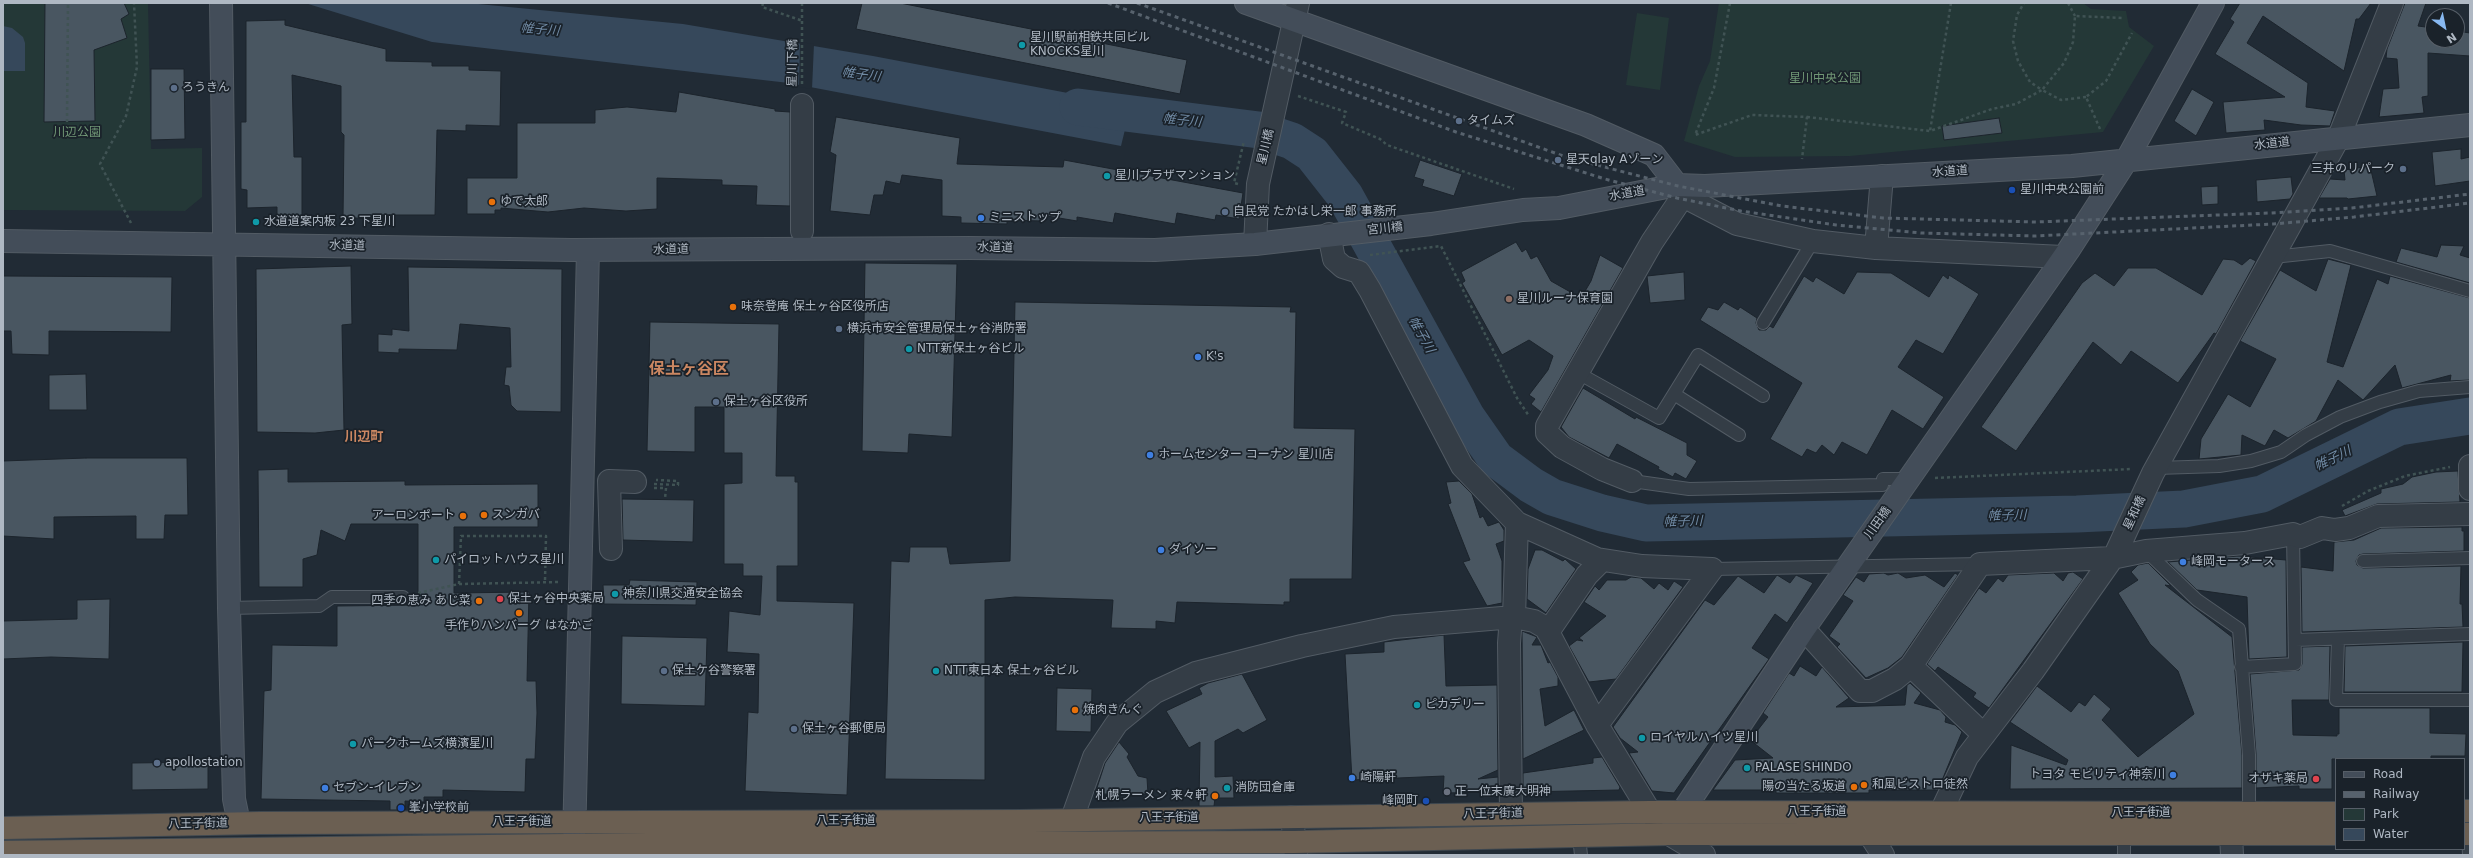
<!DOCTYPE html>
<html>
<head>
<meta charset="utf-8">
<style>
  body { margin:0 }
  #map { position:relative; width:2473px; height:858px; overflow:hidden; background:#212b35; font-family:"DejaVu Sans",sans-serif }
  canvas { display:block }
  .frame { position:absolute; inset:0; border:4px solid #afb8c3; pointer-events:none }
  .legend { position:absolute; left:2335px; top:758px; width:130px; height:92px; box-sizing:border-box; background:#1a222a; border:1px solid #565e67; margin:0; padding:5px 7px; list-style:none; font-size:12px; color:#afb8c3 }
  .legend li { display:flex; align-items:center; gap:8px; height:20px }
  .legend b { width:20px; border:1px solid #565e67 }
  .north { position:absolute; left:2425px; top:8px; width:40px; height:40px; box-sizing:border-box; background:#1a222a; border:1px solid #565e67; border-radius:50%; rotate:147deg; font-size:11px; font-weight:700; line-height:16px; text-align:center; color:#afb8c3 }
  .north::after { content:''; display:block; margin:auto; width:14px; height:18px; background:#87b8f0; clip-path:polygon(50% 0,100% 100%,50% 72%,0 100%) }
</style>
</head>
<body>
<div id="map">
<canvas width="2473" height="858"></canvas>
<div class="frame"></div>
<ul class="legend">
<li><b style="height:5px;background:#434d59"></b>Road</li>
<li><b style="height:5px;background:#57626d"></b>Railway</li>
<li><b style="height:11px;background:#243837"></b>Park</li>
<li><b style="height:11px;background:#36485b"></b>Water</li>
</ul>
<div class="north">N</div>
</div>
<script>
const ctx = document.querySelector('canvas').getContext('2d');
ctx.lineJoin = 'round';
function fill(path, color) {
  ctx.fillStyle = color;
  ctx.fill(path, 'evenodd');
}
function poly(rows) {
  const path = new Path2D();
  for (const r of rows) {
    path.moveTo(r[0], r[1]);
    for (let i = 2; i < r.length; i += 2) path.lineTo(r[i], r[i + 1]);
  }
  return path;
}
function strokePath(path, color, width, dash) {
  ctx.strokeStyle = color;
  ctx.lineWidth = width;
  ctx.lineCap = dash ? 'butt' : 'round';
  ctx.setLineDash(dash || []);
  ctx.stroke(path);
}
function write(font, color, halo, rows, align = 'center') {
  ctx.font = font + ' "DejaVu Sans","Noto Sans JP",sans-serif';
  ctx.lineWidth = 3.5;
  ctx.setLineDash([]);
  ctx.textBaseline = 'middle';
  ctx.strokeStyle = halo;
  ctx.fillStyle = color;
  for (const [text, x, y, turn = 0] of rows) {
    ctx.save();
    ctx.translate(x, y);
    ctx.rotate((+turn || 0) * Math.PI / 180);
    ctx.textAlign = isNaN(turn) ? turn : align;
    if (halo) ctx.strokeText(text, 0, 0);
    ctx.fillText(text, 0, 0);
    ctx.restore();
  }
}
fill(poly([
  [3,3,148,3,151,149,202,148,202,197,185,211,3,210],
  [1719,3,2083,3,2091,9,2126,11,2129,27,2154,46,2103,132,1850,156,1735,157,1684,141,1699,86,1710,61],
  [1637,13,1669,18,1660,90,1626,85]
]), '#243837');
fill(poly([
  [305,3,468,3,683,24,873,56,1131,105,1121,146,789,83,432,42],
  [3,26,12,28,23,37,25,43,25,71,3,71]
]), '#36485b');
fill(poly([
  [800,42,814,44,812,89,799,87]
]), '#212b35');
strokePath(poly([
  [1078,107,1259,130,1292,141,1312,154,1345,196,1466,416,1496,459,1531,485,1552,497,1602,513,1646,523,2077,514,2184,509,2262,494,2399,427,2470,416]
]), '#36485b', 37);
const building = poly([
  [45,3,124,3,129,14,121,19,127,38,94,50,95,121,44,122,45,3],
  [862,3,900,3,1187,60,1180,94,856,29,862,3],
  [2240,3,2371,3,2359,19,2356,19,2344,71,2263,16,2247,43,2308,83,2306,107,2335,111,2330,126,2301,125,2264,120,2265,130,2226,133,2223,102,2285,97,2215,54,2234,22,2230,19,2240,3],
  [2405,3,2426,3,2418,26,2433,28,2433,40,2457,40,2457,31,2470,33,2470,56,2428,53,2428,96,2422,97,2424,113,2379,117,2383,89,2399,88,2397,59,2386,58,2387,49,2405,3],
  [285,20,285,25,386,49,386,61,432,62,432,66,469,66,469,70,501,71,500,126,466,125,466,131,437,130,435,215,375,215,375,218,343,218,344,135,341,132,341,86,292,75,294,157,302,157,302,216,277,217,277,207,247,208,247,190,241,189,241,122,246,122,246,21,285,20],
  [151,69,184,69,185,139,151,140,151,69],
  [2192,89,2214,102,2196,136,2174,121,2192,89],
  [679,92,775,109,775,111,790,112,790,206,756,205,757,186,722,185,722,180,657,178,657,209,626,211,584,208,548,212,501,208,501,210,495,210,495,214,467,214,467,178,517,178,517,123,595,123,595,110,627,107,676,112,679,92],
  [836,117,960,138,957,164,1063,167,1064,160,1243,193,1239,219,1216,215,1215,220,1177,213,1175,224,1115,213,1113,223,1077,217,1077,221,1041,215,1041,221,1007,220,1007,224,961,223,961,217,942,216,942,180,902,175,900,184,886,181,883,195,874,195,870,215,830,211,836,155,830,152,836,117],
  [1999,118,2002,133,1944,140,1942,126,1999,118],
  [2461,149,2461,159,2470,157,2470,181,2435,186,2432,152,2461,149],
  [1420,160,1462,174,1454,196,1422,186,1424,180,1414,177,1420,160],
  [2370,166,2377,196,2348,199,2347,198,2319,198,2330,179,2345,180,2344,170,2370,166],
  [2291,177,2293,194,2290,199,2257,202,2256,180,2291,177],
  [2218,186,2218,204,2202,205,2201,187,2218,186],
  [1516,242,1522,252,1526,249,1531,259,1537,256,1551,281,1581,298,1591,281,1600,255,1623,268,1541,412,1531,404,1535,399,1529,395,1548,370,1553,356,1529,340,1502,355,1462,283,1465,281,1461,272,1516,242],
  [2441,245,2464,246,2460,255,2470,258,2470,283,2396,262,2401,248,2437,257,2441,245],
  [2250,258,2256,261,2216,334,2214,333,2178,383,2131,351,2121,365,2093,342,2016,451,1981,427,2082,283,2095,273,2114,286,2128,268,2156,268,2202,295,2223,259,2234,260,2242,265,2250,258],
  [2328,259,2351,265,2327,362,2343,367,2377,279,2388,284,2390,276,2470,298,2470,380,2450,381,2451,375,2402,388,2395,365,2363,400,2338,380,2316,421,2288,438,2274,430,2265,446,2242,435,2241,455,2199,459,2201,439,2228,394,2250,407,2276,359,2240,341,2280,270,2316,291,2328,259],
  [865,263,957,264,952,437,909,434,908,453,862,451,865,263],
  [351,266,352,324,342,325,344,430,315,433,257,432,256,269,351,266],
  [408,267,562,269,561,412,517,411,511,405,509,386,504,385,506,367,511,367,510,328,460,324,457,350,399,349,399,353,378,352,378,334,392,335,392,329,409,331,408,267],
  [1684,272,1685,300,1650,303,1647,276,1684,272],
  [1857,272,1891,273,1929,297,1943,275,1948,279,1949,275,1979,294,1943,354,1916,340,1898,367,1944,397,1923,429,1892,410,1867,455,1842,442,1834,455,1822,445,1816,453,1807,449,1802,457,1770,439,1802,383,1700,320,1708,307,1718,310,1724,302,1738,310,1740,307,1757,318,1756,323,1759,330,1766,330,1770,326,1773,328,1804,276,1813,282,1816,277,1844,294,1857,272],
  [3,276,172,277,171,332,49,331,49,355,12,354,11,331,3,331,3,276],
  [1015,302,1291,307,1290,312,1296,312,1294,428,1355,429,1352,579,1290,579,1290,602,1284,602,1284,605,1177,602,1175,623,1156,621,1156,629,1111,628,1113,600,1015,597,985,600,985,780,885,779,891,561,909,562,910,547,947,547,950,564,1010,561,1015,302],
  [650,322,779,324,776,476,795,476,795,482,798,482,798,566,777,566,777,601,854,603,847,795,745,791,748,712,758,713,759,654,727,652,729,611,760,615,762,576,743,576,743,564,724,564,724,484,742,483,742,453,724,453,724,407,695,407,695,452,647,451,650,322],
  [86,374,87,410,49,410,49,375,86,374],
  [1583,388,1635,419,1636,417,1687,443,1687,455,1697,461,1686,479,1675,473,1673,477,1658,469,1659,467,1617,444,1609,458,1569,437,1561,427,1583,388],
  [86,458,187,458,188,515,165,515,164,539,136,539,136,516,54,517,54,539,3,536,3,461,86,458],
  [288,469,288,482,405,481,405,485,538,484,538,527,454,527,454,593,529,592,527,681,536,681,537,713,535,759,526,759,525,792,443,790,443,797,424,797,424,802,405,801,405,810,390,810,390,801,261,799,264,691,271,690,272,645,337,646,337,606,418,605,418,524,351,524,345,541,321,530,317,555,303,559,303,587,259,587,258,470,288,469],
  [2458,471,2460,502,2377,504,2345,516,2342,510,2381,493,2381,489,2403,484,2412,477,2436,472,2458,471],
  [1459,481,1472,494,1480,518,1483,516,1488,526,1499,522,1504,530,1504,541,1496,544,1502,561,1502,603,1487,606,1463,562,1470,560,1448,504,1451,503,1446,482,1459,481],
  [622,499,694,500,693,542,623,540,622,499],
  [2462,527,2462,531,2464,531,2464,551,2363,554,2359,555,2356,561,2357,565,2363,568,2461,566,2460,604,2462,604,2463,627,2302,632,2301,567,2333,571,2334,542,2354,540,2381,528,2462,527],
  [1535,550,1542,550,1563,561,1565,559,1576,569,1546,613,1527,599,1528,569,1535,550],
  [2238,556,2286,560,2287,657,2249,659,2247,597,2197,590,2168,562,2238,556],
  [2148,563,2171,586,2165,585,2232,637,2242,755,2242,788,2010,789,2011,745,2066,765,2068,760,2010,722,2037,686,2071,712,2079,702,2085,706,2094,694,2111,709,2102,720,2138,757,2194,714,2178,671,2150,644,2118,593,2138,580,2131,572,2138,565,2148,563],
  [2073,572,2083,579,1989,708,1973,697,1976,693,1938,667,1935,671,1927,664,1979,588,1986,593,1998,578,2003,582,2008,575,2054,573,2063,581,2068,573,2073,572],
  [1884,573,1888,575,1898,573,1906,578,1925,575,1944,587,1955,573,1958,575,1902,657,1888,668,1866,678,1837,647,1840,644,1829,636,1853,601,1843,595,1856,577,1864,582,1869,574,1884,573],
  [1777,575,1790,583,1796,575,1813,583,1787,623,1775,614,1752,648,1769,659,1674,793,1652,791,1629,753,1638,752,1620,738,1613,727,1705,600,1714,605,1738,576,1764,593,1777,575],
  [1631,577,1641,578,1654,589,1659,583,1668,590,1674,581,1683,587,1616,679,1589,682,1569,646,1577,640,1583,641,1579,638,1606,616,1584,602,1595,586,1599,590,1607,580,1626,580,1631,577],
  [630,580,697,582,696,605,604,604,603,585,629,585,630,580],
  [110,599,109,659,51,657,3,659,3,621,77,619,77,600,110,599],
  [1522,631,1537,637,1532,645,1541,645,1548,663,1550,662,1558,677,1558,686,1540,689,1545,726,1574,710,1584,730,1523,759,1522,631],
  [1444,635,1446,686,1497,685,1498,770,1478,779,1498,777,1498,792,1443,793,1444,776,1352,780,1345,654,1384,652,1384,642,1444,635],
  [622,636,707,638,705,706,621,704,622,636],
  [2463,642,2462,692,2344,692,2345,646,2463,642],
  [2330,646,2329,700,2292,700,2293,735,2337,736,2337,734,2339,734,2339,708,2430,708,2430,733,2466,734,2465,756,2431,756,2431,759,2332,759,2332,789,2299,789,2299,786,2256,788,2256,754,2250,674,2299,670,2302,664,2302,647,2330,646],
  [1800,666,1816,676,1822,667,1849,698,1836,707,1905,705,1907,685,1910,683,1921,693,1914,703,1940,710,1946,717,1945,722,1955,725,1962,732,1938,790,1869,790,1869,793,1776,793,1776,790,1713,790,1735,760,1773,758,1750,740,1768,717,1763,713,1789,673,1794,676,1800,666],
  [1242,674,1267,720,1243,733,1238,729,1215,741,1215,777,1233,776,1234,798,1215,798,1214,806,1199,806,1200,742,1189,748,1166,711,1202,694,1199,688,1208,683,1242,674],
  [1057,688,1092,689,1091,732,1056,731,1057,688],
  [1119,742,1129,754,1127,757,1138,776,1147,778,1148,794,1095,794,1105,763,1119,742],
  [1602,757,1620,787,1619,790,1523,792,1523,773,1593,763,1593,758,1602,757],
  [208,762,208,789,132,790,132,763,208,762]
]);
fill(building, '#495661');
strokePath(building, '#1c242c', 1);
const lane = poly([
  [2273,257,2330,251,2470,291],
  [1763,323,1813,241],
  [1578,373,1659,418,1698,355,1763,396],
  [1674,394,1739,435],
  [2157,468,2219,466,2251,461,2281,452,2306,435,2340,417,2380,402,2419,391,2470,387],
  [1632,481,1689,489,1882,485,1883,479,1909,479],
  [2146,551,2197,600,2239,629,2249,755,2249,813],
  [2363,561,2470,558],
  [1712,569,1980,564],
  [229,608,319,606,332,597,403,597],
  [2338,639,2336,700,2470,700],
  [2295,640,2470,634],
  [2241,667,2295,664,2293,534],
  [2468,834,2469,855],
  [1579,837,1581,855],
  [2124,855,2124,835]
]);
const street = poly([
  [1677,185,1683,196,1737,224,1813,241,1876,248,2063,257],
  [802,231,802,105],
  [1329,234,1334,259,1343,267,1359,272,1370,290,1462,466,1517,523,1597,559,1642,566,1712,569],
  [1255,244,1258,184,1298,3],
  [1876,248,1882,176],
  [2470,466,2470,489],
  [1632,481,1602,469,1562,447,1547,433,1547,426,1652,242,1683,196],
  [611,549,609,481,635,482],
  [1511,617,1509,643,1511,814],
  [1514,617,1517,523],
  [1804,629,1860,691,1872,691,1895,679,1911,666,1980,564,2112,558,2146,551,2245,543,2293,534,2300,537,2322,528,2335,530,2349,528,2378,516,2470,514],
  [1548,632,1587,575,1602,560],
  [1911,666,1984,735],
  [1597,725,1712,569],
  [1941,812,1967,757,2033,671,2116,553,2153,473,2339,137,2392,3],
  [1292,817,1296,855],
  [1072,819,1094,757,1117,723,1155,692,1196,673,1302,646,1394,627,1514,617,1534,621,1546,628,1597,725,1650,812,1669,834,1704,855],
  [1870,835,1883,855],
  [2232,855,2231,834,2244,819]
]);
const secondary = poly([
  [221,3,229,608,234,799,239,823],
  [1246,3,1586,125,1654,155,1677,185],
  [3,241,572,250,969,248,1155,250,1255,244,1431,224,1523,210,1559,208,1677,185,1705,186,2072,166,2470,125],
  [1673,826,1804,629,2068,251,2126,161,2213,3],
  [574,842,588,250]
]);
const highway = poly([
  [2464,811,2470,811],
  [3,828,260,823,1019,821,1650,812,2336,813],
  [2464,834,2470,834],
  [3,852,648,844,1294,842,1669,834,2336,834]
]);
strokePath(lane, '#525b64', 14);
strokePath(street, '#525b64', 24);
strokePath(secondary, '#525b64', 24);
strokePath(highway, '#3f4850', 24);
strokePath(poly([
  [763,3,762,7,803,21],
  [1730,3,1714,88,1695,135,1752,115,1807,117,1802,159],
  [1951,3,1930,131,1992,109,2016,104,2042,90,2030,82,2018,61,2013,41,2017,15,2024,3],
  [2068,3,2075,16],
  [802,84,802,3],
  [1298,96,1346,112,1342,123,1380,139,1387,145,1514,189],
  [2086,97,2061,100,2042,90,2064,63,2073,42,2075,16,2123,18],
  [1807,117,1930,131],
  [67,122,68,3],
  [2100,129,2086,97,2106,81,2132,33],
  [1238,184,1234,183,1244,141],
  [131,223,100,164,126,116,137,67,134,3],
  [1370,255,1441,246,1517,398,1529,416],
  [1935,478,2132,469],
  [654,484,678,485,678,481,656,480],
  [654,488,666,488,665,499],
  [2342,506,2368,491,2405,476,2450,467],
  [459,584,461,536,546,536,545,581],
  [418,593,459,584,560,582]
]), '#405354', 2.5, [3, 3]);
strokePath(lane, '#343d46', 12);
strokePath(street, '#343d46', 22);
strokePath(secondary, '#434d59', 22);
strokePath(highway, '#6b5f52', 22);
strokePath(poly([
  [1108,3,1456,132,1605,179,1677,198,1741,211,1836,225,1921,233,2035,236,2273,224,2354,217,2470,203],
  [1137,3,1566,157,1678,186,1782,206,1883,218,2036,222,2270,213,2352,208,2470,194]
]), '#57626d', 3, [4, 4]);
for (const [x, y, r, color] of [
  [1022,45,4,"#0f9aa8"],
  [174,88,4,"#5c6f8a"],
  [1459,121,4,"#5c6f8a"],
  [1558,160,4,"#5c6f8a"],
  [2403,169,4,"#5c6f8a"],
  [1107,176,4,"#0f9aa8"],
  [2012,190,4,"#1a4fb4"],
  [492,202,4,"#e8710a"],
  [1225,212,4,"#5c6f8a"],
  [981,218,4,"#3f7fe0"],
  [256,222,4,"#0f9aa8"],
  [1509,299,4,"#8d6e63"],
  [733,307,4,"#e8710a"],
  [839,329,4,"#5c6f8a"],
  [909,349,4,"#0f9aa8"],
  [1198,357,4,"#3f7fe0"],
  [716,402,4,"#5c6f8a"],
  [1150,455,4,"#3f7fe0"],
  [484,515,4,"#e8710a"],
  [463,516,4,"#e8710a"],
  [1161,550,4,"#3f7fe0"],
  [436,560,4,"#0f9aa8"],
  [2183,562,4,"#3f7fe0"],
  [615,594,4,"#0f9aa8"],
  [500,599,4,"#e0444e"],
  [479,601,4,"#e8710a"],
  [519,613,4,"#e8710a"],
  [664,671,4,"#5c6f8a"],
  [936,671,4,"#0f9aa8"],
  [1417,705,4,"#0f9aa8"],
  [1075,710,4,"#e8710a"],
  [794,729,4,"#5c6f8a"],
  [1642,738,4,"#0f9aa8"],
  [353,744,4,"#0f9aa8"],
  [157,763,4,"#5c6f8a"],
  [1747,768,4,"#0f9aa8"],
  [2173,775,4,"#3f7fe0"],
  [1352,778,4,"#3f7fe0"],
  [2316,779,4,"#e0444e"],
  [1864,785,4,"#e8710a"],
  [1854,787,4,"#e8710a"],
  [325,788,4,"#3f7fe0"],
  [1227,788,4,"#0f9aa8"],
  [1447,792,4,"#6b7280"],
  [1215,796,4,"#e8710a"],
  [1426,801,4,"#1a4fb4"],
  [401,808,4,"#1a4fb4"]
]) {
  const dot = new Path2D();
  dot.arc(x, y, r, 0, 2 * Math.PI);
  ctx.fillStyle = color;
  ctx.fill(dot);
  strokePath(dot, '#1a222a', 1.5);
}
write('12px', '#afb8c3', '#1a222a', [
  ["星川駅前相鉄共同ビル",1030,38],
  ["KNOCKS星川",1030,52],
  ["ろうきん",182,88],
  ["タイムズ",1467,121],
  ["星天qlay Aゾーン",1566,160],
  ["三井のリパーク",2395,169,"right"],
  ["星川プラザマンション",1115,176],
  ["星川中央公園前",2020,190],
  ["ゆで太郎",500,202],
  ["自民党 たかはし栄一郎 事務所",1233,212],
  ["ミニストップ",989,218],
  ["水道道案内板 23 下星川",264,222],
  ["星川ルーナ保育園",1517,299],
  ["味奈登庵 保土ヶ谷区役所店",741,307],
  ["横浜市安全管理局保土ヶ谷消防署",847,329],
  ["NTT新保土ヶ谷ビル",917,349],
  ["K's",1206,357],
  ["保土ヶ谷区役所",724,402],
  ["ホームセンター コーナン 星川店",1158,455],
  ["スンガバ",492,515],
  ["アーロンポート",455,516,"right"],
  ["ダイソー",1169,550],
  ["パイロットハウス星川",444,560],
  ["峰岡モータース",2191,562],
  ["神奈川県交通安全協会",623,594],
  ["保土ヶ谷中央薬局",508,599],
  ["四季の恵み あじ菜",471,601,"right"],
  ["手作りハンバーグ はなかご",519,626,"center"],
  ["保土ケ谷警察署",672,671],
  ["NTT東日本 保土ヶ谷ビル",944,671],
  ["ピカデリー",1425,705],
  ["焼肉きんぐ",1083,710],
  ["保土ヶ谷郵便局",802,729],
  ["ロイヤルハイツ星川",1650,738],
  ["パークホームズ横濱星川",361,744],
  ["apollostation",165,763],
  ["PALASE SHINDO",1755,768],
  ["トヨタ モビリティ神奈川",2165,775,"right"],
  ["崎陽軒",1360,778],
  ["オザキ薬局",2308,779,"right"],
  ["和風ビストロ徒然",1872,785],
  ["陽の当たる坂道",1846,787,"right"],
  ["セブン-イレブン",333,788],
  ["消防団倉庫",1235,788],
  ["正一位末廣大明神",1455,792],
  ["札幌ラーメン 来々軒",1207,796,"right"],
  ["峰岡町",1418,801,"right"],
  ["峯小学校前",409,808]
], 'left');
write('12px', '#afb8c3', '#1a222a', [
  ["星川下橋",793,63,-89],
  ["水道道",2272,144,-6],
  ["星川橋",1266,147,-77],
  ["水道道",1950,172,-4],
  ["水道道",1627,194,-10],
  ["宮川橋",1385,229,-6],
  ["水道道",347,246,1],
  ["水道道",995,248,1],
  ["水道道",671,250,-1],
  ["星和橋",2135,513,-65],
  ["川田橋",1878,523,-54],
  ["八王子街道",1817,812],
  ["八王子街道",2141,813],
  ["八王子街道",1493,814,-1],
  ["八王子街道",1169,818],
  ["八王子街道",846,821],
  ["八王子街道",522,822],
  ["八王子街道",198,824,-1]
]);
write('12px', '#709675', '#1a222a', [
  ["星川中央公園",1825,79],
  ["川辺公園",77,133]
]);
write('italic 13px', '#718ba5', '#1a222a', [
  ["帷子川",540,30,5],
  ["帷子川",861,75,8],
  ["帷子川",1182,121,6],
  ["帷子川",1421,335,61],
  ["帷子川",2333,459,-26],
  ["帷子川",2007,516,-1],
  ["帷子川",1683,522,-1]
]);
write('bold 13px', '#cb8762', '#1a222a', [
  ["川辺町",364,438]
]);
write('bold 16px', '#cb8762', '#1a222a', [
  ["保土ヶ谷区",689,370]
]);
</script>
</body>
</html>
